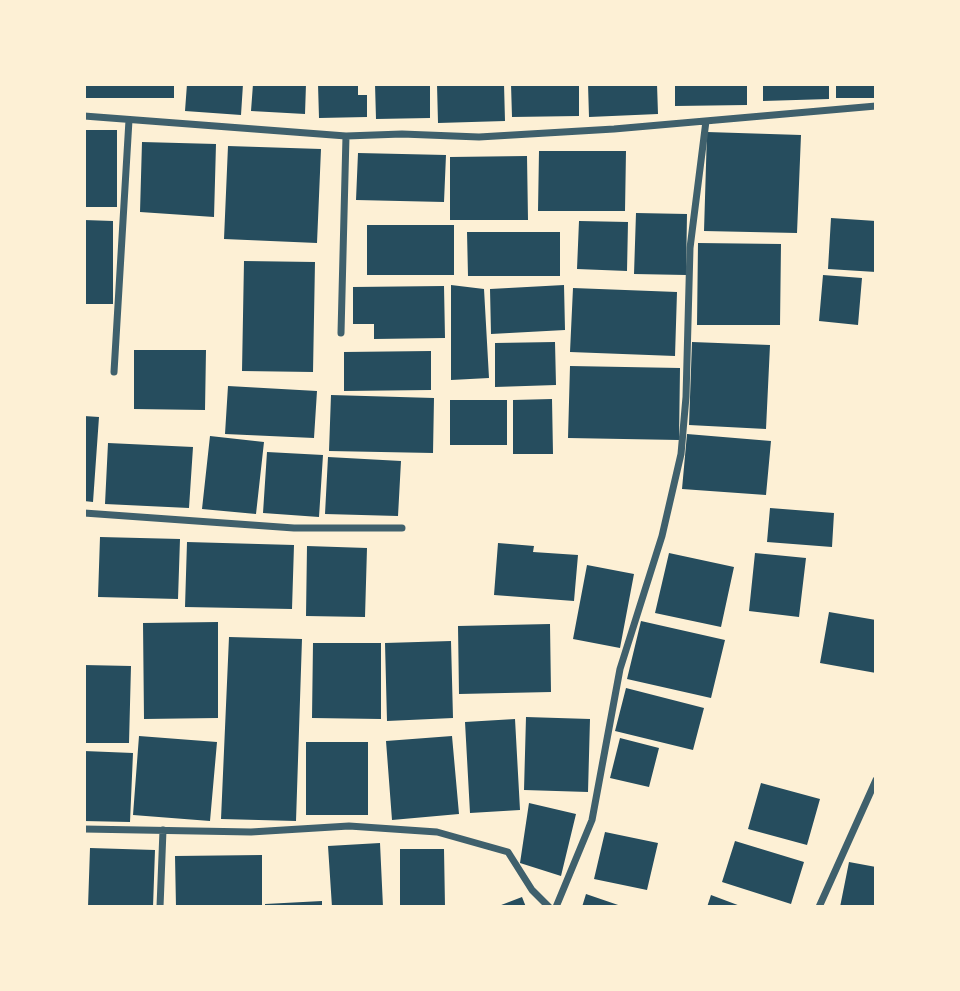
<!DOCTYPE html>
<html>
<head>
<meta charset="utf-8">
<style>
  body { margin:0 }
  #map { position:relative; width:960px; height:991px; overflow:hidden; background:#fdf0d5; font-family:"Sofia Sans Condensed",sans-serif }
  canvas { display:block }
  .frame { position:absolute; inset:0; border:86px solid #fdf0d5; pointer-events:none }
</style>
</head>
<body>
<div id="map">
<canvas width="960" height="991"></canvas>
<div class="frame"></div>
</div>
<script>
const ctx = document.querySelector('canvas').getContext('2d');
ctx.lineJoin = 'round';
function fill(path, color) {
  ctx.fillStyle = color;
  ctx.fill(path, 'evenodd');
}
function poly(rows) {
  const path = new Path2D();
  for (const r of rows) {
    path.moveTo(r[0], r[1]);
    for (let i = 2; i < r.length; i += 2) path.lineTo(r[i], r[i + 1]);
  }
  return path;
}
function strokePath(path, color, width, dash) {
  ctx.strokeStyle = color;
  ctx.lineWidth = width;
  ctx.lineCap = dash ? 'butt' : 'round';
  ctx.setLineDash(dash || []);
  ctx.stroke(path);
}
fill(poly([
  [84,84,174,84,174,98,84,98],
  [187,84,243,84,241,115,185,111],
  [253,84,306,84,305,114,251,111],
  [318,84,358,84,358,95,367,95,367,117,319,118],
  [375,84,430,84,430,118,376,119],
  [437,84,504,84,505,121,438,123],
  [511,84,579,84,579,116,512,117],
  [588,84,657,84,658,114,589,117],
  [675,84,747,84,747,105,675,106],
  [763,84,829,84,829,99,763,101],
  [836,84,876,84,876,98,836,98],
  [84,130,117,130,117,207,84,207],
  [707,132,801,135,797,233,704,231],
  [142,142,216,144,214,217,140,212],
  [228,146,321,149,317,243,224,239],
  [539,151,626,151,625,211,538,211],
  [358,153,446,155,444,202,356,200],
  [527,156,528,220,450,220,450,157],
  [636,213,687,214,686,275,634,274],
  [831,218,876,221,876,272,828,269],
  [84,220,113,221,113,304,84,304],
  [579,221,628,222,627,271,577,269],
  [367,225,454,225,454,275,367,275],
  [467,232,560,232,560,276,468,276],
  [698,243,781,244,780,325,697,325],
  [244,261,315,262,313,372,242,371],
  [823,275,862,278,858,325,819,321],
  [451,285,484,289,489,378,451,380],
  [564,285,565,330,491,334,490,289],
  [444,286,445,338,374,339,374,324,353,324,353,287],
  [573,288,677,292,675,356,570,352],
  [555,342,556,385,495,387,495,343],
  [692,342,770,345,766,429,689,425],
  [134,350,206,350,205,410,134,409],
  [431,351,431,390,344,391,344,352],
  [570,366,680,368,679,440,568,438],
  [228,386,317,391,314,438,225,434],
  [331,395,434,398,433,453,329,451],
  [552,399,553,454,513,454,513,400],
  [450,400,507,400,507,445,450,445],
  [84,416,99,417,93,502,84,501],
  [687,434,771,441,766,495,682,489],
  [210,436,264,442,256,514,202,509],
  [108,443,193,447,189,508,105,504],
  [267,452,323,455,319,517,263,513],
  [328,457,401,461,398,516,325,514],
  [770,508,834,513,832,547,767,542],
  [100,537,180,539,178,599,98,597],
  [187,542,294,545,292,609,185,607],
  [498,543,534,546,533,552,578,555,574,601,494,595],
  [307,546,367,548,365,617,306,616],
  [669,553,734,567,721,627,655,613],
  [755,553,806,558,799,617,749,611],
  [587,565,634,574,620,648,573,639],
  [829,612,876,620,876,673,820,663],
  [641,621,725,640,711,698,627,679],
  [218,622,218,718,144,719,143,623],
  [550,624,551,692,459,694,458,626],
  [229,637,302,639,296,821,221,819],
  [451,641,453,718,387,721,385,643],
  [313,643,381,643,381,719,312,718],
  [84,665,131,666,129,743,84,743],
  [626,688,704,708,693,750,615,731],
  [526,717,590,719,588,792,524,790],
  [515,719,520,810,470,813,465,722],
  [139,736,217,742,210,821,133,815],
  [452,736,459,814,392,820,386,741],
  [620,738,659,748,649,787,610,778],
  [306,742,368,742,368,815,306,815],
  [84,751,133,753,130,822,84,821],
  [761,783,820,799,807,845,748,829],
  [529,803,576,814,561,876,520,863],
  [605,832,658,843,647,890,594,879],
  [735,841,804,862,791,904,722,882],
  [380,843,383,907,332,907,328,846],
  [90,848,155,850,153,907,88,907],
  [400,849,444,849,445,907,400,907],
  [262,855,262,907,176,907,175,856],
  [849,862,876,867,876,907,840,907],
  [586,894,624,907,582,907],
  [711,895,743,907,707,907],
  [522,897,526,907,496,907],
  [322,901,322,907,265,907,265,904]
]), '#264d5e');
strokePath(poly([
  [84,116,346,136,402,134,479,137,614,129,876,106],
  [341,333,346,136],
  [114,372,129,120],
  [84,513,294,528,402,528],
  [84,829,251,832,349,826,437,832,508,852,532,890,549,907],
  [160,907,163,830],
  [556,907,592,820,620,669,662,536,681,454,686,397,690,248,706,121],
  [819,907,876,780]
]), '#3f606c', 7);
</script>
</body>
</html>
